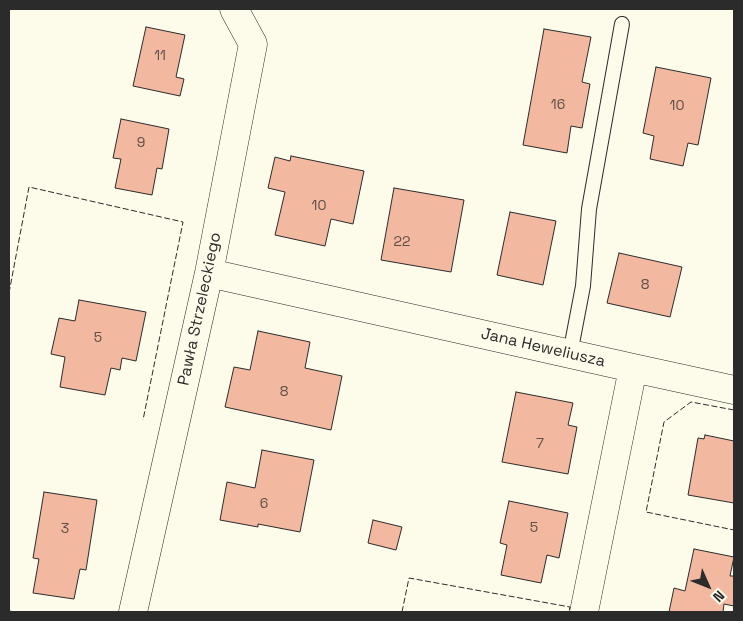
<!DOCTYPE html>
<html>
<head>
<meta charset="utf-8">
<style>
  body { margin:0 }
  #map { position:relative; width:743px; height:621px; overflow:hidden; background:#fdfbea; font-family:"Space Grotesk",sans-serif }
  canvas { display:block }
  .frame { position:absolute; inset:0; border:10px solid #2b2b2b; pointer-events:none }
  .north { position:absolute; left:683px; top:561px; width:50px; height:50px; -webkit-text-stroke:4px #fdfbea; paint-order:stroke; rotate:134deg; font-size:14px; font-weight:700; line-height:20px; text-align:center; color:#2b2b2b }
  .north::after { content:''; display:block; margin:auto; width:18px; height:22px; background:#2b2b2b; clip-path:polygon(50% 0,100% 100%,50% 72%,0 100%) }
</style>
</head>
<body>
<div id="map">
<canvas width="743" height="621"></canvas>
<div class="frame"></div>
<div class="north">N</div>
</div>
<script>
const ctx = document.querySelector('canvas').getContext('2d');
ctx.lineJoin = 'round';
function fill(path, color) {
  ctx.fillStyle = color;
  ctx.fill(path, 'evenodd');
}
function poly(rows) {
  const path = new Path2D();
  for (const r of rows) {
    path.moveTo(r[0], r[1]);
    for (let i = 2; i < r.length; i += 2) path.lineTo(r[i], r[i + 1]);
  }
  return path;
}
function strokePath(path, color, width, dash) {
  ctx.strokeStyle = color;
  ctx.lineWidth = width;
  ctx.lineCap = dash ? 'butt' : 'round';
  ctx.setLineDash(dash || []);
  ctx.stroke(path);
}
function write(font, color, halo, rows, align = 'center') {
  ctx.font = font + ' "Space Grotesk",sans-serif';
  ctx.lineWidth = 4;
  ctx.setLineDash([]);
  ctx.textBaseline = 'middle';
  ctx.strokeStyle = halo;
  ctx.fillStyle = color;
  for (const [text, x, y, turn = 0] of rows) {
    ctx.save();
    ctx.translate(x, y);
    ctx.rotate((+turn || 0) * Math.PI / 180);
    ctx.textAlign = isNaN(turn) ? turn : align;
    if (halo) ctx.strokeText(text, 0, 0);
    ctx.fillText(text, 0, 0);
    ctx.restore();
  }
}
const building = poly([
  [146,27,185,35,176,77,184,79,180,96,133,86,146,27],
  [544,29,591,37,582,82,590,84,582,128,571,126,567,153,523,145,544,29],
  [656,67,711,78,698,145,688,143,683,166,650,159,654,136,643,133,656,67],
  [121,119,169,129,162,169,157,168,152,195,115,188,121,159,113,158,121,119],
  [291,156,364,171,353,224,331,219,325,246,275,235,285,192,268,188,275,157,290,161,291,156],
  [394,188,464,200,451,272,381,260,394,188],
  [510,212,556,221,543,285,497,275,510,212],
  [619,253,682,267,670,317,607,303,619,253],
  [79,300,146,312,136,361,122,358,120,370,111,368,105,395,60,387,65,357,51,354,59,318,75,321,79,300],
  [258,331,310,342,305,368,342,376,331,430,225,407,234,367,250,370,258,331],
  [516,392,573,403,568,425,577,427,568,474,502,462,516,392],
  [705,435,734,441,734,503,688,495,698,438,704,439,705,435],
  [262,450,314,460,300,532,258,524,258,527,220,520,227,482,255,488,262,450],
  [44,492,97,500,86,570,80,569,74,599,33,593,39,559,33,558,44,492],
  [509,501,568,513,559,558,547,555,541,583,501,575,507,545,500,543,509,501],
  [373,520,402,527,396,550,368,543,373,520],
  [694,549,734,557,730,576,734,576,734,606,724,604,723,612,669,612,674,588,685,591,694,549]
]);
fill(building, '#f2b8a0');
strokePath(building, '#2b2b2b', 1);
const lane = poly([
  [570,354,583,286,589,209,622,24]
]);
const street = poly([
  [209,273,633,368,584,612],
  [633,368,734,390],
  [133,612,209,273,253,44,234,9]
]);
strokePath(lane, '#2b2b2b', 16);
strokePath(street, '#2b2b2b', 29);
strokePath(lane, '#fdfbea', 14);
strokePath(street, '#fdfbea', 28);
strokePath(poly([
  [9,293,29,187,183,222,143,420],
  [734,410,691,402,664,422,646,512,734,530],
  [9,611,15,612],
  [402,612,409,578,570,607,569,612]
]), '#2b2b2b', 1, [6, 2.5]);
write('14px', '#5d4e48', null, [
  ["11",160,56],
  ["16",558,105],
  ["10",677,106],
  ["9",141,143],
  ["10",319,206],
  ["22",402,242],
  ["8",645,285],
  ["5",98,338],
  ["8",284,392],
  ["7",540,444],
  ["6",264,504],
  ["5",534,528],
  ["3",65,529]
]);
write('16px', '#2b2b2b', '#fdfbea', [
  ["Pawła Strzeleckiego",200,309,-78],
  ["Jana Heweliusza",543,348,13]
]);
</script>
</body>
</html>
